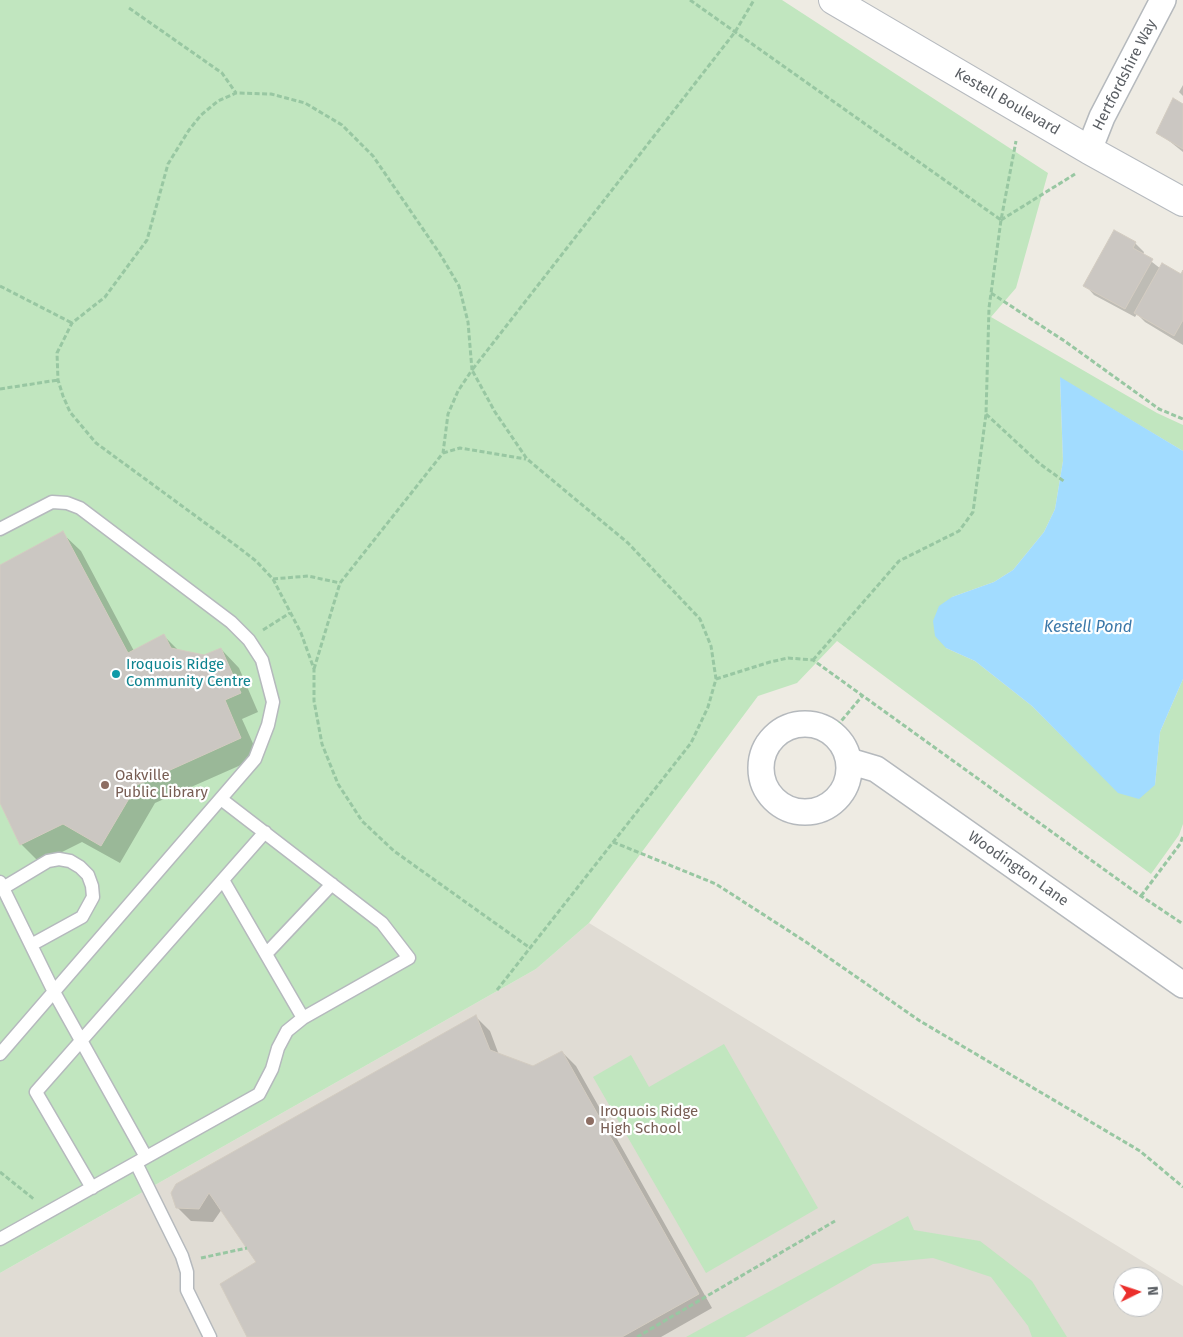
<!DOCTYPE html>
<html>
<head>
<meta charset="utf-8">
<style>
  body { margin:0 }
  #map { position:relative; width:1183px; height:1337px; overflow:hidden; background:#eeebe3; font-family:"Fira Sans",sans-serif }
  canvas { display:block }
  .north { position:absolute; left:1113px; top:1267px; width:50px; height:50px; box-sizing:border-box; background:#fff; border:1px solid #bdbfc1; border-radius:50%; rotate:86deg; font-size:14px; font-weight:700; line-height:20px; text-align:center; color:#5b5f64 }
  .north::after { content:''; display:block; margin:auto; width:18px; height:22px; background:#eb2f2c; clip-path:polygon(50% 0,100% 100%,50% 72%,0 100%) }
</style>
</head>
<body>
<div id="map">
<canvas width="1183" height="1337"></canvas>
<div class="north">N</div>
</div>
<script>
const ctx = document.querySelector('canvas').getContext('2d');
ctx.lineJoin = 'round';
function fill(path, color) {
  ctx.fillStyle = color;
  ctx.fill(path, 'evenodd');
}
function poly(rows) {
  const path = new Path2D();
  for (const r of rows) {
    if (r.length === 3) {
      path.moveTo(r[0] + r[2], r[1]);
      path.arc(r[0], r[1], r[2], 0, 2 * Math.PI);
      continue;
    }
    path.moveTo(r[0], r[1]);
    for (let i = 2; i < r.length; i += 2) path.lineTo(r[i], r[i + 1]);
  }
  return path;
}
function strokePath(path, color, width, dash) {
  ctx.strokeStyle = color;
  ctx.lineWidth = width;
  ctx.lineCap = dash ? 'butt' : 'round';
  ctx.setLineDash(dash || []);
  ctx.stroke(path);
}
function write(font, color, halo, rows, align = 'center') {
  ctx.font = font + ' "Fira Sans",sans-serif';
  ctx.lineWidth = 4.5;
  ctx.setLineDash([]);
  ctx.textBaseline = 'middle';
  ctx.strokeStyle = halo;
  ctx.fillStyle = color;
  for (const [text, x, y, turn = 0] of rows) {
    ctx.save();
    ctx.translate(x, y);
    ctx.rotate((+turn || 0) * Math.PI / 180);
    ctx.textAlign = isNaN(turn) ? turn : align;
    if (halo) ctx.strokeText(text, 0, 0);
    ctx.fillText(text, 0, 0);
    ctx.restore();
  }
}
fill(poly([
  [589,923,1183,1286,1183,1337,0,1337,0,1273,536,969],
  [1123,1277,1153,1277,1153,1307,1123,1307]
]), '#e0dcd4');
fill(poly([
  [0,0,782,0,1048,173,1016,288,991,317,1157,413,1183,425,1183,451,1060,378,1063,461,1055,509,1044,532,1013,570,994,582,952,597,946,648,975,661,1032,706,1118,792,1155,785,1160,732,1183,679,1183,824,1179,835,1151,874,837,641,797,683,758,696,589,923,536,969,0,1273],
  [724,1044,818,1208,706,1273,593,1077,631,1055,649,1087],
  [908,1216,914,1230,980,1241,1032,1281,1067,1337,1032,1337,1028,1326,991,1277,933,1258,873,1264,745,1337,686,1337]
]), '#c1e6bf');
fill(poly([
  [1060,377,1183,451,1183,679,1160,732,1155,785,1139,799,1118,793,1032,706,975,661,946,648,935,636,933,621,939,606,952,597,994,582,1013,570,1044,532,1055,509,1063,461]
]), '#a2dcff');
fill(poly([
  [1183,85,1183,96,1179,92],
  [1183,105,1183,152,1158,132],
  [1135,243,1144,252,1143,255,1161,269,1181,276,1183,273,1183,345,1145,322,1137,314,1135,317,1094,295,1085,285],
  [62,533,81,551,134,651,163,635,179,651,205,657,221,649,239,668,258,712,242,719,259,757,155,803,120,863,82,842,40,863,21,844,0,802,0,567],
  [476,1017,490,1031,499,1055,533,1068,562,1052,576,1066,712,1308,661,1337,249,1337,258,1263,222,1209,213,1222,191,1221,177,1207]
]), '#0003');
const building = poly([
  [1173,98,1183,104,1183,149,1156,133,1173,98],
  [1114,230,1136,242,1133,248,1153,259,1125,309,1083,286,1114,230],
  [1162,263,1181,274,1183,270,1183,320,1174,336,1134,313,1162,263],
  [63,531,128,653,164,634,171,648,204,655,221,648,241,693,225,700,241,738,137,785,101,846,63,824,20,845,0,803,0,565,63,531],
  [476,1015,490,1050,533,1066,562,1051,699,1294,622,1337,247,1337,220,1284,256,1262,209,1193,199,1209,176,1208,171,1193,176,1184,476,1015]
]);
fill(building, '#cbc7c2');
strokePath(building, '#d3ccc1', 1);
const lane = poly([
  [0,529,52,502,67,503,80,508,231,622,249,640,262,660,273,702,268,725,255,759,0,1054],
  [223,880,303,1018],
  [0,882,54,992,146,1157],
  [3,888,48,861,59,859,70,861,80,867,88,875,92,886,93,897,82,917,31,945],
  [266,954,332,884],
  [136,1163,182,1256,187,1272,187,1290,210,1337],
  [92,1188,36,1092,265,832],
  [0,1239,259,1094,272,1069,278,1048,287,1031,303,1018,409,958,382,923,221,799]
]);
const street = poly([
  [1089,150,1102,117,1163,0],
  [805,768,44],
  [849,761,876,769,1183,985]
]);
const secondary = poly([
  [833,0,1089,150,1183,202]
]);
strokePath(lane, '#b5b9bd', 15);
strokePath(street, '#b5b9bd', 28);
strokePath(secondary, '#b6babf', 30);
strokePath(poly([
  [690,0,1001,220],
  [129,8,222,73,236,93],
  [1001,220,1075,174],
  [0,286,72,323],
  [991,293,1066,342,1159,409,1183,419],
  [0,389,58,380],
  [986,414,1040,464,1065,482],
  [443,453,460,448,526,459],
  [273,579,308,576,340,583],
  [263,630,290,613],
  [813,660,899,561,959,531,973,512,986,414,989,308,1001,220,1016,141],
  [314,669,340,583,443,453,448,414,458,391,472,370,468,322,459,286,440,254,373,156,342,125,305,103,271,94,236,93,218,101,201,115,189,130,168,164,147,240,105,297,72,323,57,353,58,380,63,396,70,412,96,443,238,547,256,561,273,579,301,633,314,669,314,701,322,744,338,784,362,821,394,851,530,948],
  [716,679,770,662,788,658,813,660,1141,896,1183,924],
  [832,732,863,695],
  [613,842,716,884,806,942,920,1021,1140,1151,1183,1187],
  [1141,896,1180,844,1183,836],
  [497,990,691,743,708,707,716,679,711,646,700,619,628,543,527,459,495,412,472,370,735,32,754,0],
  [0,1172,35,1200],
  [201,1258,247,1248],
  [637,1337,835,1221]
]), '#98c7a2', 3, [5, 2.5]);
strokePath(lane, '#fff', 12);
strokePath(street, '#fff', 25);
strokePath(secondary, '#fff', 28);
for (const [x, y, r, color] of [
  [116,674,5,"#0f9aa8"],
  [105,785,5,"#8d6e63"],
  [590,1121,5,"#8d6e63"]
]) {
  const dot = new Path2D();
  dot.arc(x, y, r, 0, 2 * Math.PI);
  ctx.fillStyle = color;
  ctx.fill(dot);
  strokePath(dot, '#fff', 2);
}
write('15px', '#5b5f64', '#fff', [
  ["Hertfordshire Way",1125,75,-63],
  ["Kestell Boulevard",1007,102,30],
  ["Woodington Lane",1018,869,35]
]);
write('15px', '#0d838f', '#fff', [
  ["Iroquois Ridge",126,665],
  ["Community Centre",126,682]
], 'left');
write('15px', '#785e54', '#fff', [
  ["Oakville",115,776],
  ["Public Library",115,793],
  ["Iroquois Ridge",600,1112],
  ["High School",600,1129]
], 'left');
write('italic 16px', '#3b78a9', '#fff', [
  ["Kestell Pond",1088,628]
]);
</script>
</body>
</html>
